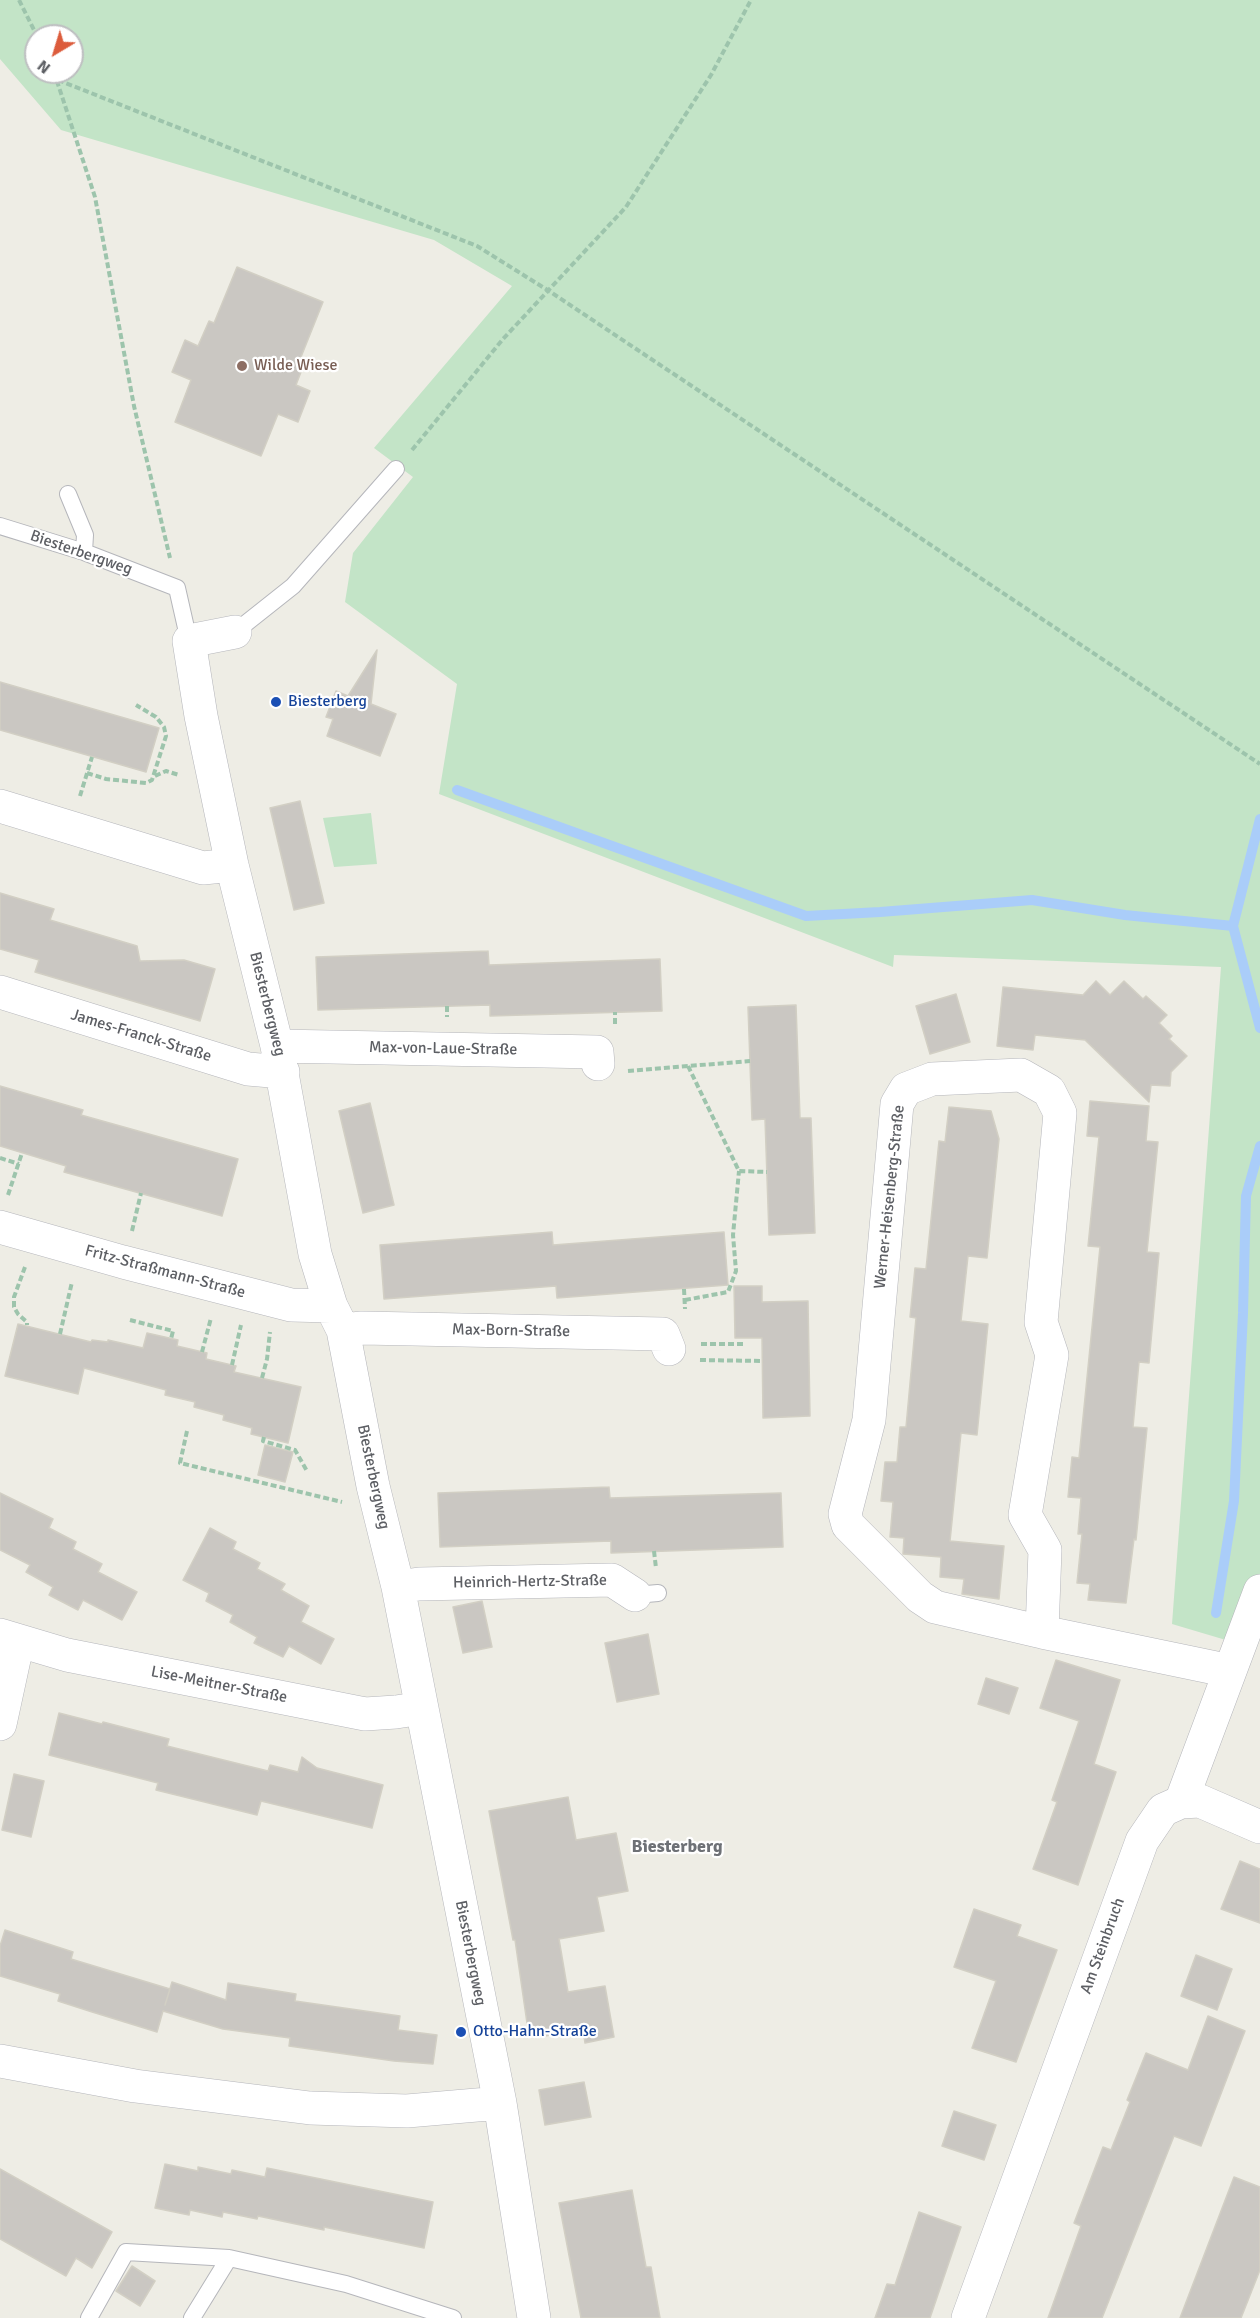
<!DOCTYPE html>
<html>
<head>
<meta charset="utf-8">
<style>
  body { margin:0 }
  #map { position:relative; width:1260px; height:2318px; overflow:hidden; background:#eeede5; font-family:Signika,sans-serif }
  canvas { display:block }
  .north { position:absolute; left:24px; top:24px; width:60px; height:60px; box-sizing:border-box; background:#fff; border:2px solid #bebfc1; border-radius:50%; rotate:218deg; font-size:16px; font-weight:700; line-height:24px; text-align:center; color:#5d5f64 }
  .north::after { content:''; display:block; margin:auto; width:21px; height:27px; background:#dc5c3c; clip-path:polygon(50% 0,100% 100%,50% 72%,0 100%) }
</style>
</head>
<body>
<div id="map">
<canvas width="1260" height="2318"></canvas>
<div class="north">N</div>
</div>
<script>
const ctx = document.querySelector('canvas').getContext('2d');
ctx.lineJoin = 'round';
function fill(path, color) {
  ctx.fillStyle = color;
  ctx.fill(path, 'evenodd');
}
function poly(rows) {
  const path = new Path2D();
  for (const r of rows) {
    path.moveTo(r[0], r[1]);
    for (let i = 2; i < r.length; i += 2) path.lineTo(r[i], r[i + 1]);
  }
  return path;
}
function strokePath(path, color, width, dash) {
  ctx.strokeStyle = color;
  ctx.lineWidth = width;
  ctx.lineCap = dash ? 'butt' : 'round';
  ctx.setLineDash(dash || []);
  ctx.stroke(path);
}
function write(font, color, halo, rows, align = 'center') {
  ctx.font = font + ' Signika,sans-serif';
  ctx.lineWidth = 4.5;
  ctx.setLineDash([]);
  ctx.textBaseline = 'middle';
  ctx.strokeStyle = halo;
  ctx.fillStyle = color;
  for (const [text, x, y, turn = 0] of rows) {
    ctx.save();
    ctx.translate(x, y);
    ctx.rotate((+turn || 0) * Math.PI / 180);
    ctx.textAlign = isNaN(turn) ? turn : align;
    if (halo) ctx.strokeText(text, 0, 0);
    ctx.fillText(text, 0, 0);
    ctx.restore();
  }
}
fill(poly([
  [0,0,1260,0,1260,1614,1246,1646,1172,1624,1221,967,894,955,893,967,439,794,457,684,345,602,353,553,413,477,374,448,512,286,434,240,61,130,0,59],
  [36,36,72,36,72,72,36,72],
  [371,813,377,864,334,867,323,818]
]), '#c3e4c7');
strokePath(poly([
  [457,790,806,916,880,912,1032,900,1125,915,1233,926],
  [1260,819,1233,926,1260,1028],
  [1216,1613,1234,1501,1243,1313,1246,1196,1260,1146]
]), '#aacdf9', 10);
const building = poly([
  [237,267,323,302,301,357,306,359,296,385,310,391,298,422,278,414,261,456,175,422,191,380,172,372,185,340,198,346,209,321,214,323,237,267],
  [377,650,371,704,396,714,380,756,327,736,333,719,326,717,336,691,348,696,377,650],
  [0,682,159,728,146,772,0,730,0,682],
  [300,801,324,903,294,910,270,808,300,801],
  [0,893,54,909,50,920,137,946,140,961,184,960,215,969,200,1021,35,972,39,960,0,949,0,893],
  [488,951,489,965,660,959,662,1011,490,1016,490,1005,318,1010,316,957,488,951],
  [1096,981,1110,995,1124,981,1143,999,1146,996,1167,1015,1159,1023,1172,1036,1169,1039,1187,1056,1171,1072,1170,1086,1151,1085,1149,1102,1085,1040,1035,1035,1033,1050,997,1046,1003,987,1083,995,1096,981],
  [956,994,970,1042,930,1054,916,1006,956,994],
  [796,1005,800,1118,811,1118,815,1233,769,1235,765,1119,752,1120,748,1007,796,1005],
  [0,1086,83,1110,81,1115,238,1159,222,1216,64,1172,66,1166,0,1146,0,1086],
  [1090,1101,1149,1106,1146,1141,1158,1142,1147,1252,1159,1253,1149,1363,1139,1362,1133,1427,1147,1428,1136,1540,1134,1539,1126,1603,1088,1600,1090,1584,1077,1583,1082,1534,1078,1534,1081,1498,1068,1497,1072,1457,1079,1458,1100,1247,1088,1246,1099,1137,1087,1136,1090,1101],
  [370,1103,394,1205,363,1213,339,1111,370,1103],
  [949,1107,991,1111,999,1139,987,1258,968,1256,961,1321,988,1324,977,1435,961,1433,950,1541,1004,1546,999,1599,962,1594,964,1579,940,1577,941,1557,903,1554,904,1538,890,1537,893,1502,881,1501,885,1462,897,1462,900,1427,906,1427,916,1318,910,1317,915,1268,926,1269,939,1141,945,1142,949,1107],
  [552,1232,553,1245,724,1232,728,1285,557,1298,556,1286,384,1299,380,1245,552,1232],
  [734,1286,762,1286,762,1302,808,1301,810,1416,763,1418,762,1338,735,1338,734,1286],
  [18,1324,91,1342,92,1340,108,1342,108,1340,143,1348,147,1333,178,1340,177,1346,207,1353,206,1359,236,1366,234,1372,301,1387,288,1443,251,1434,252,1428,223,1420,224,1415,194,1407,195,1402,165,1395,166,1390,84,1368,78,1394,5,1376,18,1324],
  [265,1445,293,1452,285,1482,258,1475,265,1445],
  [609,1487,610,1498,781,1493,783,1547,611,1553,611,1541,440,1547,438,1493,609,1487],
  [0,1493,53,1519,49,1528,76,1542,73,1549,102,1564,98,1572,137,1592,122,1620,83,1600,78,1610,49,1595,53,1587,26,1572,30,1565,0,1550,0,1493],
  [210,1528,236,1542,233,1549,260,1563,257,1569,285,1584,281,1590,309,1606,301,1622,334,1639,321,1664,289,1646,283,1657,254,1643,257,1637,230,1622,233,1615,206,1601,209,1593,183,1580,210,1528],
  [482,1601,492,1647,463,1653,453,1607,482,1601],
  [648,1634,659,1694,617,1702,605,1643,648,1634],
  [1056,1660,1120,1680,1094,1764,1116,1772,1078,1885,1033,1869,1057,1802,1052,1800,1079,1721,1040,1708,1056,1660],
  [986,1678,1018,1688,1009,1714,978,1704,986,1678],
  [59,1713,102,1724,103,1722,169,1739,167,1746,268,1771,270,1765,298,1772,302,1757,317,1768,383,1785,372,1828,261,1801,257,1815,156,1790,158,1783,49,1755,59,1713],
  [14,1774,44,1781,31,1837,2,1830,14,1774],
  [568,1797,576,1840,616,1833,628,1891,597,1897,604,1931,559,1939,568,1992,605,1986,614,2037,585,2043,583,2029,545,2036,544,2028,528,2030,515,1940,513,1940,489,1811,568,1797],
  [1240,1861,1260,1869,1260,1923,1221,1909,1240,1861],
  [974,1909,1021,1925,1017,1936,1057,1950,1016,2062,972,2048,996,1981,954,1967,974,1909],
  [5,1930,73,1952,71,1959,170,1989,165,2005,172,1982,226,2000,228,1983,296,1994,295,2001,400,2016,398,2030,437,2035,433,2064,394,2061,289,2046,290,2038,223,2029,163,2011,157,2032,89,2011,58,2001,60,1994,0,1976,0,1946,5,1930],
  [1196,1955,1232,1969,1217,2010,1181,1996,1196,1955],
  [1208,2016,1245,2031,1201,2146,1174,2136,1102,2318,1048,2318,1081,2226,1074,2223,1103,2147,1111,2150,1130,2102,1127,2100,1146,2053,1188,2070,1208,2016],
  [584,2082,591,2117,545,2125,539,2090,584,2082],
  [954,2111,996,2125,984,2160,942,2146,954,2111],
  [165,2164,198,2171,198,2167,231,2174,232,2170,265,2177,267,2168,433,2202,424,2248,324,2227,324,2230,258,2216,257,2219,223,2212,222,2217,190,2210,189,2215,155,2208,165,2164],
  [0,2169,112,2232,92,2268,76,2258,66,2276,0,2239,0,2169],
  [1234,2177,1260,2187,1260,2270,1241,2318,1180,2318,1234,2177],
  [632,2190,646,2267,651,2267,660,2318,581,2318,559,2203,632,2190],
  [919,2212,961,2227,930,2318,875,2318,887,2284,895,2285,919,2212],
  [132,2266,155,2281,140,2306,116,2291,132,2266]
]);
fill(building, '#cac7c2');
strokePath(building, '#d2cfc4', 1.5);
const service = poly([
  [68,494,85,535,84,552],
  [0,526,84,552,177,588,189,641],
  [235,632,293,586,396,469],
  [635,1595,658,1593],
  [229,2258,346,2284,453,2318],
  [89,2318,126,2252,229,2258,192,2318]
]);
const minor = poly([
  [235,632,189,641,201,716,232,865,277,1046,315,1254,331,1306,343,1330,373,1486,398,1587,500,2103,534,2318],
  [0,806,203,868,232,865],
  [0,992,248,1069,283,1072],
  [277,1046,597,1052,598,1064],
  [0,1227,123,1262,291,1305,331,1306],
  [343,1330,362,1328,663,1334,669,1349],
  [398,1587,419,1584,612,1580,635,1595],
  [1042,1632,1045,1550,1025,1515,1052,1355,1041,1322,1060,1113,1049,1091,1021,1075,932,1079,906,1089,897,1104,869,1420,845,1514,848,1525,920,1597,935,1607,1042,1632,1230,1671],
  [0,1635,67,1655,365,1714,396,1712,422,1708],
  [0,1724,18,1641],
  [1181,1802,1200,1801,1260,1827],
  [0,2061,135,2086,310,2108,407,2111,500,2103],
  [968,2318,1142,1841,1163,1810,1181,1802,1260,1591]
]);
strokePath(service, '#b5b6bb', 18);
strokePath(minor, '#b5b6bb', 34);
strokePath(poly([
  [19,0,37,36],
  [54,72,95,197,134,406,170,558],
  [58,80,477,246,549,291,1260,764],
  [412,450,503,339,626,207,711,75,751,0],
  [87,773,106,779,146,783,152,780,166,736,164,727,156,717,136,705],
  [155,776,166,771,179,775],
  [80,796,92,757],
  [447,1006,447,1017],
  [615,1024,615,1012],
  [688,1066,739,1171,767,1172],
  [628,1071,750,1061],
  [0,1158,19,1164],
  [8,1195,22,1153],
  [132,1231,141,1193],
  [25,1267,14,1297,14,1307,18,1314,27,1322,27,1325],
  [684,1289,685,1309],
  [685,1300,728,1292,736,1271,733,1235,739,1171],
  [130,1320,173,1331,171,1339],
  [60,1334,72,1282],
  [701,1344,746,1344],
  [202,1352,211,1318],
  [700,1360,762,1361],
  [232,1365,241,1325],
  [262,1378,267,1359,270,1332],
  [187,1431,180,1463,342,1502],
  [264,1437,263,1441,295,1450,307,1471],
  [654,1551,656,1568]
]), '#9dc4ac', 4, [6, 3]);
strokePath(service, '#fff', 16);
strokePath(minor, '#fff', 33);
for (const [x, y, r, color] of [
  [242,366,6,"#8d6e63"],
  [276,702,6,"#1a4fb4"],
  [461,2032,6,"#1a4fb4"]
]) {
  const dot = new Path2D();
  dot.arc(x, y, r, 0, 2 * Math.PI);
  ctx.fillStyle = color;
  ctx.fill(dot);
  strokePath(dot, '#fff', 2);
}
write('16px', '#785e54', '#fff', [
  ["Wilde Wiese",254,366]
], 'left');
write('16px', '#5d5f64', '#fff', [
  ["Biesterbergweg",81,553,19],
  ["Biesterbergweg",267,1004,76],
  ["James-Franck-Straße",141,1036,17],
  ["Max-von-Laue-Straße",443,1049,1],
  ["Werner-Heisenberg-Straße",890,1197,-84],
  ["Fritz-Straßmann-Straße",165,1272,15],
  ["Max-Born-Straße",511,1331,1],
  ["Biesterbergweg",373,1477,78],
  ["Heinrich-Hertz-Straße",530,1582,-1],
  ["Lise-Meitner-Straße",219,1685,11],
  ["Am Steinbruch",1103,1946,-70],
  ["Biesterbergweg",470,1953,79]
]);
write('16px', '#164399', '#fff', [
  ["Biesterberg",288,702],
  ["Otto-Hahn-Straße",473,2032]
], 'left');
write('bold 18px', '#6e7176', '#fff', [
  ["Biesterberg",677,1847]
]);
</script>
</body>
</html>
